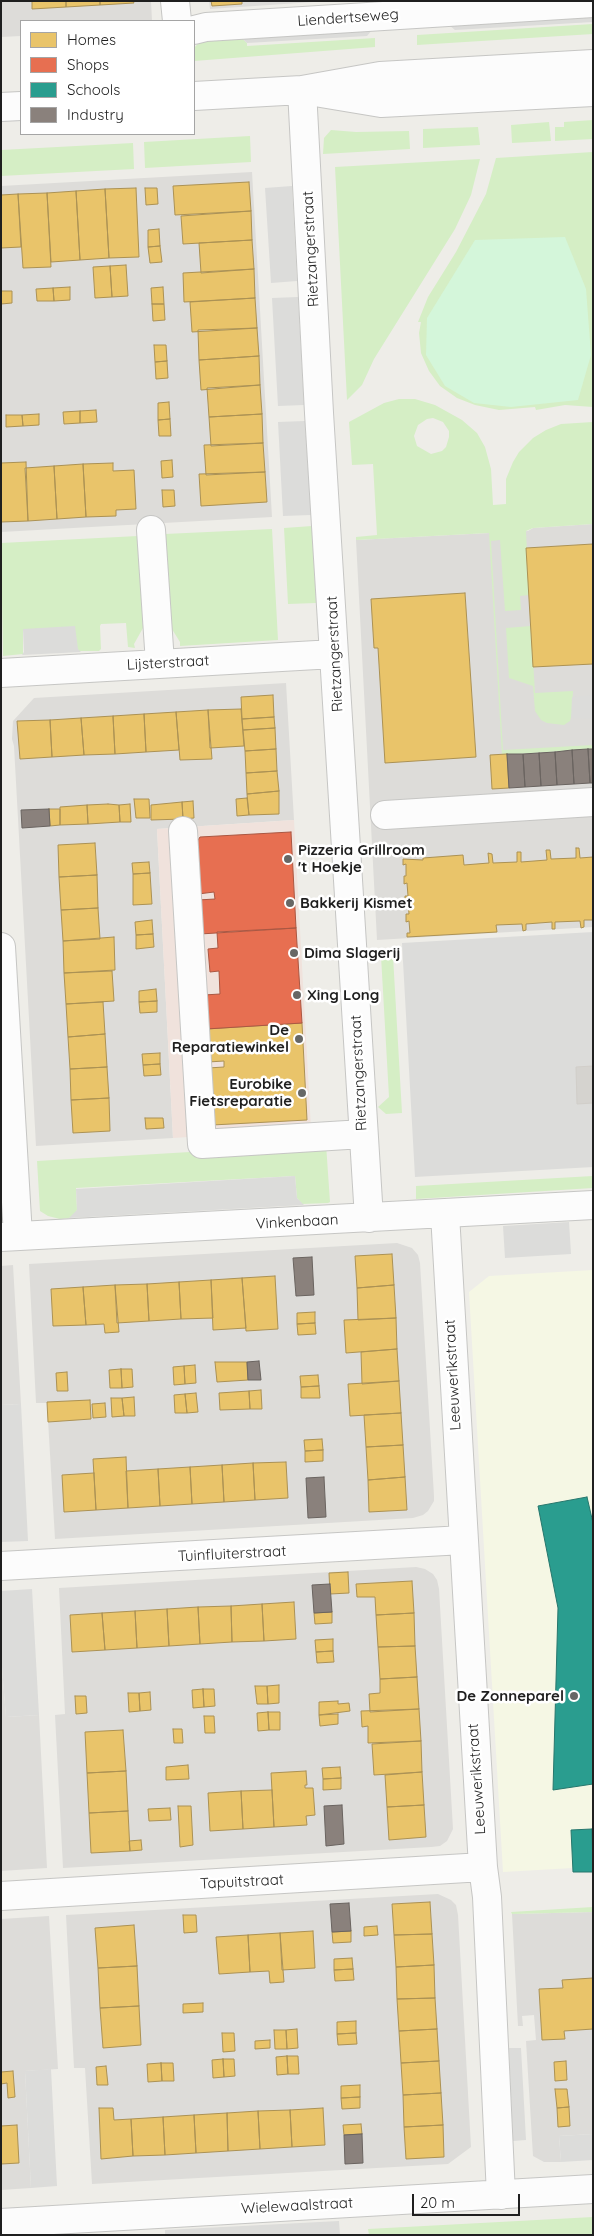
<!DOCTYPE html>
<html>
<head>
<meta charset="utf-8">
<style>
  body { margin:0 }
  #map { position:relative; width:594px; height:2236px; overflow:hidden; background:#eeede8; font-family:Quicksand,sans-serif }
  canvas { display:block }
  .frame { position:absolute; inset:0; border:2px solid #1f1f1f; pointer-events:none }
  .legend { position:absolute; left:20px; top:20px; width:175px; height:115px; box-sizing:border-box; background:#fff; border:1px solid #a5a5a5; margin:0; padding:6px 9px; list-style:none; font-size:15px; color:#1f1f1f }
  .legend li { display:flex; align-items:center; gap:10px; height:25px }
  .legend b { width:25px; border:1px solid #a5a5a5 }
  .scale { position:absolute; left:412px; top:2194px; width:108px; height:22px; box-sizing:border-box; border:2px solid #1f1f1f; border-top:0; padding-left:6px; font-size:15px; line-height:18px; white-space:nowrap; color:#1f1f1f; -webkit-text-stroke:4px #fff; paint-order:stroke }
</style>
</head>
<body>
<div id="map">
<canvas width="594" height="2236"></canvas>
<div class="frame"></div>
<ul class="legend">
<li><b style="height:14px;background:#e9c46a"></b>Homes</li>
<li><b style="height:14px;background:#e76f51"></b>Shops</li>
<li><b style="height:14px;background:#2a9d8f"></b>Schools</li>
<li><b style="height:14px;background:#8a817c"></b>Industry</li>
</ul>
<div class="scale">20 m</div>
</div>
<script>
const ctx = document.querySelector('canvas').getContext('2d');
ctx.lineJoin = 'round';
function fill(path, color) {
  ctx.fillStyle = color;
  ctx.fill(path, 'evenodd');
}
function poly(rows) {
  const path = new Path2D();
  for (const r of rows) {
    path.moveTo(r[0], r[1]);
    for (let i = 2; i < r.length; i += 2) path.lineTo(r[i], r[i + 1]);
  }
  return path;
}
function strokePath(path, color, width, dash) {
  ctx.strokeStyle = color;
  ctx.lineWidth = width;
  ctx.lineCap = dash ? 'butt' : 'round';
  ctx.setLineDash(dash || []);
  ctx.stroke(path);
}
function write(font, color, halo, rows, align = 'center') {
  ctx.font = font + ' Quicksand,sans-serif';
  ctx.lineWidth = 5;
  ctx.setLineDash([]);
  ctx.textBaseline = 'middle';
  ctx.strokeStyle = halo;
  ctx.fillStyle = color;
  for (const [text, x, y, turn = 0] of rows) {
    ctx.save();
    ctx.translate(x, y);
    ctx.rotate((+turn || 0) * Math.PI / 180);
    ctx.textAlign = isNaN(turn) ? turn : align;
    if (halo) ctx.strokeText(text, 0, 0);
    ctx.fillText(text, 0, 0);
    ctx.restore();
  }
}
fill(poly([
  [1,1,151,1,152,21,21,21,21,36,1,37],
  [209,1,328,1,210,9],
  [252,172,272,517,1,532,1,186],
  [593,524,593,927,377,940,356,540,528,531,533,528],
  [286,683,294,820,157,829,173,1138,36,1146,14,746,12,739,13,721,34,698],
  [397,1243,412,1248,418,1255,420,1263,434,1496,434,1501,428,1511,423,1515,413,1518,55,1539,47,1403,36,1403,29,1264],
  [13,1265,21,1404,1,1405,1,1266],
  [416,1567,425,1569,433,1574,437,1580,439,1589,453,1829,447,1841,440,1846,431,1847,63,1868,55,1715,65,1714,59,1588],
  [1,1655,6,1717,39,1715,47,1868,1,1871],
  [438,1894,451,1900,456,1905,458,1915,471,2147,448,2164,92,2184,85,2068,74,2068,66,1915],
  [593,1912,593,2134,559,2136,561,2162,544,2162,533,2156,526,2041,536,2040,534,2015,522,2016,523,2026,518,2026,512,1914],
  [49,1916,58,2069,25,2071,31,2188,1,2190,1,1919]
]), '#dddcd9');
fill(poly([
  [294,820,311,1129,173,1138,157,829]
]), '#f0e2dc');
fill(poly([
  [593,1270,593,1870,573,1868,503,1872,469,1292,489,1276]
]), '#f5f7e4');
fill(poly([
  [593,24,593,34,417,45,417,35],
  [236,33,247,43,247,46,375,38,375,47,194,61,194,48,206,35],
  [593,120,593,139,555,141,555,127,564,127,564,122],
  [549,122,551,141,512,143,511,125],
  [478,127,480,145,423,148,423,129],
  [331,130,356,132,409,131,410,149,323,154,324,138],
  [250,136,251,162,145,168,144,142],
  [133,143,134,169,1,176,1,150],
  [593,152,593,407,565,405,536,410,535,407,499,410,475,405,457,398,440,386,429,371,421,353,419,333,421,322,418,322,428,297,456,252,486,194,496,158],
  [480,159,471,195,455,229,374,359,362,385,347,400,335,167],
  [399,399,415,399,435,405,462,420,477,433,485,447,491,469,493,505,506,504,506,479,513,462,519,452,533,438,546,430,561,424,593,422,593,524,533,528,526,531,529,595,520,596,521,610,505,611,500,540,491,541,503,750,593,745,593,749,502,755,489,533,356,540,356,537,377,535,373,464,352,465,349,422,384,403],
  [433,418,443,422,449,431,449,437,446,447,442,451,431,454,417,446,414,436,418,425,427,419],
  [312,526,316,603,288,604,284,528],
  [272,529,278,640,180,646,180,642,170,626,165,534],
  [138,536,143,628,134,644,135,648,128,647,126,623,101,624,100,626,101,649,99,651,78,651,23,630,23,654,3,656,1,543],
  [531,626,535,693,573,691,572,714,570,721,564,725,547,723,541,720,535,711,533,686,509,678,506,628],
  [381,956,393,956,402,1113,386,1114,378,1107,389,1097],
  [326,1144,330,1202,328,1203,302,1204,297,1198,295,1176,76,1188,77,1210,74,1216,69,1218,60,1219,48,1216,40,1211,37,1161],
  [593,1176,593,1188,416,1199,416,1186],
  [593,1907,593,1912,512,1914,511,1912],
  [593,2217,593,2235,369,2235,368,2229]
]), '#d5eec5');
fill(poly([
  [565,237,586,289,591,355,578,400,511,407,474,403,445,386,426,355,427,318,475,240]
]), '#d4f6da');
fill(poly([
  [593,11,593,22,455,30,444,21],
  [377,24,367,36,247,43,236,33],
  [292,186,297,281,271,283,265,188],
  [298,297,304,405,278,406,272,298],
  [305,421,311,515,283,516,278,422],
  [75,626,78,649,81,652,22,655,24,652,23,629],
  [593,695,593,719,571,718,572,697],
  [593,932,593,1167,415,1177,402,943],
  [295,1176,297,1198,304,1205,69,1218,77,1210,76,1189],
  [569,1222,571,1254,505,1258,503,1226],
  [21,1404,28,1541,1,1542,1,1405],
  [32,1589,39,1715,6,1717,1,1655,1,1591],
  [509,2048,521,2048,526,2140,513,2141],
  [51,2069,57,2186,31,2188,25,2071],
  [593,2134,593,2160,561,2162,559,2136],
  [339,2221,340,2235,165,2235,165,2230]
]), '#dcdcda');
const homes = poly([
  [32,1,66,1,66,7,32,9,32,1],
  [66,1,100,1,100,5,66,7,66,1],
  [100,1,133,1,134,3,100,5,100,1],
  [211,1,242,1,242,4,212,6,211,1],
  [249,182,251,211,175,215,173,186,249,182],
  [136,188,139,257,109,258,105,189,136,188],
  [145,188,157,188,158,204,146,205,145,188],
  [105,189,109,258,80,260,76,191,105,189],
  [76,191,80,260,51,262,47,193,76,191],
  [47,193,51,267,23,268,18,194,47,193],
  [18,194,21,247,1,248,1,195,18,194],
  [251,211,252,240,183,244,181,216,251,211],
  [159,229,160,246,148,247,148,230,159,229],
  [252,240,254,269,201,273,199,243,252,240],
  [160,246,162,262,150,263,148,247,160,246],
  [126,265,128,296,112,297,110,266,126,265],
  [110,266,112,297,95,298,93,267,110,266],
  [254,269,255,298,184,302,183,273,254,269],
  [70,287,70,300,54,301,53,288,70,287],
  [163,287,164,304,152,304,151,288,163,287],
  [53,288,54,301,37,301,36,289,53,288],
  [1,291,12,291,12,303,1,304,1,291],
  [255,298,257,328,192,332,190,302,255,298],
  [152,304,164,304,165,320,153,321,152,304],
  [257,328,259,356,199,360,198,330,257,328],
  [154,345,166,345,167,361,155,362,154,345],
  [259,356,260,385,201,390,199,360,259,356],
  [167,361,168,378,156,379,155,362,167,361],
  [260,385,262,414,209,417,207,388,260,385],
  [169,402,170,419,158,420,158,403,169,402],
  [96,410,97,422,80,423,80,411,96,410],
  [80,411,80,423,64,424,63,412,80,411],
  [39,414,39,425,23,426,22,415,39,414],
  [262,414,263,443,211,446,209,417,262,414],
  [6,415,22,415,23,426,6,427,6,415],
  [170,419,171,436,159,436,158,420,170,419],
  [263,443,265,472,206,475,204,445,263,443],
  [172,460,173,477,162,478,161,461,172,460],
  [26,462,28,521,1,522,1,463,26,462],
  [113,463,113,471,134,470,136,509,116,510,116,516,86,517,83,464,113,463],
  [83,464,86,517,57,519,54,466,83,464],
  [54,466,57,519,28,521,25,468,54,466],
  [265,472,267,502,201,506,199,474,265,472],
  [162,490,174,490,175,506,163,507,162,490],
  [593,544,593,664,533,667,526,548,593,544],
  [465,593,476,757,385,763,378,648,374,648,371,599,465,593],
  [273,695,274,717,242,719,241,697,273,695],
  [241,709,244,746,210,748,208,710,241,709],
  [208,710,212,759,180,760,176,712,208,710],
  [176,712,179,750,146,752,144,714,176,712],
  [144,714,146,752,115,754,113,716,144,714],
  [113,716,115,754,84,755,81,718,113,716],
  [274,717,275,728,243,730,242,719,274,717],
  [81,718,84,755,52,757,50,720,81,718],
  [50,720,52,757,20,759,17,721,50,720],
  [275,728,276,749,245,751,243,730,275,728],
  [276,749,277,771,246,773,245,751,276,749],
  [507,754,509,788,492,789,490,755,507,754],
  [277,771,279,791,247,794,246,773,277,771],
  [279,791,279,814,249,815,247,794,279,791],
  [247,798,249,815,237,816,236,799,247,798],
  [134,799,149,799,150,818,136,818,134,799],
  [193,801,194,818,183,819,182,802,193,801],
  [182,802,183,819,151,820,151,805,182,802],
  [108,804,119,805,120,822,88,824,87,805,108,804],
  [130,804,131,822,120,822,119,805,130,804],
  [87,805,88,824,60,825,60,807,87,805],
  [49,809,60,809,60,825,50,826,49,809],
  [95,843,97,875,59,877,58,845,95,843],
  [576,848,579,848,580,858,593,857,593,920,584,920,584,927,581,928,580,921,555,922,555,929,552,929,552,922,526,924,526,930,523,931,522,924,496,925,497,932,407,937,407,933,410,933,409,921,406,922,406,914,409,914,408,902,405,903,405,896,408,896,407,883,404,884,404,876,406,876,406,864,403,865,403,859,423,860,423,858,463,855,464,865,489,863,488,853,492,854,493,863,517,862,517,852,521,852,521,862,547,860,546,850,550,850,551,859,576,858,576,848],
  [149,862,150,873,133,874,132,863,149,862],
  [150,873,152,904,133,905,133,874,150,873],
  [97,875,98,908,61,910,59,877,97,875],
  [98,908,100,939,63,941,61,910,98,908],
  [152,920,153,934,136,935,135,922,152,920],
  [153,934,154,947,136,949,136,935,153,934],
  [114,937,115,970,64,973,63,941,114,937],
  [112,971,114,1001,66,1004,64,973,112,971],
  [156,989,157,1001,139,1002,139,991,156,989],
  [157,1001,157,1012,140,1013,139,1002,157,1001],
  [103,1002,105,1034,68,1037,66,1004,103,1002],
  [302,1023,307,1120,212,1125,208,1068,224,1067,224,1061,208,1062,206,1029,302,1023],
  [105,1034,107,1067,70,1069,68,1037,105,1034],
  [160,1053,160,1064,143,1065,142,1054,160,1053],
  [160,1064,161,1075,144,1076,143,1065,160,1064],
  [107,1067,109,1098,71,1100,70,1069,107,1067],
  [109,1098,110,1131,73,1133,71,1100,109,1098],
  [145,1118,163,1118,164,1128,146,1129,145,1118],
  [392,1254,394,1285,357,1288,355,1256,392,1254],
  [275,1276,278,1329,246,1331,242,1278,275,1276],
  [242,1278,246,1328,213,1330,211,1280,242,1278],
  [211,1280,213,1318,181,1319,179,1282,211,1280],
  [179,1282,181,1319,149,1321,147,1284,179,1282],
  [147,1284,149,1321,117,1323,115,1285,147,1284],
  [115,1285,119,1332,105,1333,104,1324,86,1325,83,1287,115,1285],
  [394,1285,396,1318,358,1320,357,1288,394,1285],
  [83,1287,86,1325,53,1326,51,1289,83,1287],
  [315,1312,315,1323,297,1324,297,1313,315,1312],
  [396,1318,397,1349,346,1353,344,1320,396,1318],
  [315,1323,316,1334,298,1335,297,1324,315,1323],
  [397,1349,399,1381,362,1384,361,1352,397,1349],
  [215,1362,247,1362,248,1380,217,1382,215,1362],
  [195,1365,196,1383,185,1384,184,1366,195,1365],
  [184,1366,185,1384,174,1385,173,1367,184,1366],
  [121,1369,132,1369,133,1387,122,1388,121,1369],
  [121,1369,122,1388,110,1388,109,1370,121,1369],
  [67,1372,68,1391,57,1391,56,1373,67,1372],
  [318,1375,319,1386,301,1387,300,1376,318,1375],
  [399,1381,401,1413,350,1416,348,1384,399,1381],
  [319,1386,320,1398,301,1398,301,1387,319,1386],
  [261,1390,262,1409,250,1409,249,1391,261,1390],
  [249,1391,250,1409,220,1410,219,1393,249,1391],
  [196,1393,198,1412,187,1413,185,1394,196,1393],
  [185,1394,187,1413,175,1413,174,1395,185,1394],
  [134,1397,135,1416,124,1416,122,1398,134,1397],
  [111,1398,122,1398,124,1416,112,1417,111,1398],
  [90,1400,91,1419,48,1422,47,1402,90,1400],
  [105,1403,106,1417,93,1418,92,1404,105,1403],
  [401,1413,403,1445,366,1447,364,1415,401,1413],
  [322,1439,323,1450,305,1451,304,1440,322,1439],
  [403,1445,405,1477,368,1480,366,1447,403,1445],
  [323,1450,323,1461,305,1462,305,1451,323,1450],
  [126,1457,128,1508,96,1510,93,1459,126,1457],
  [286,1462,288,1498,255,1500,253,1463,286,1462],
  [253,1463,255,1500,224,1502,222,1465,253,1463],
  [222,1465,224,1502,192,1504,190,1467,222,1465],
  [190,1467,192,1504,160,1506,158,1469,190,1467],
  [158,1469,160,1506,128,1508,126,1471,158,1469],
  [94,1473,96,1510,64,1512,62,1475,94,1473],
  [405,1477,407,1510,369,1512,368,1480,405,1477],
  [348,1572,349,1593,330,1594,329,1573,348,1572],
  [412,1581,414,1613,376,1615,375,1597,357,1597,356,1584,412,1581],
  [294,1602,296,1639,264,1641,262,1604,294,1602],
  [262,1604,264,1641,232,1642,231,1606,262,1604],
  [231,1606,232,1642,200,1644,198,1607,231,1606],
  [198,1607,200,1644,169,1646,167,1609,198,1607],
  [167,1609,169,1646,137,1648,135,1611,167,1609],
  [135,1611,137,1648,105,1650,102,1613,135,1611],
  [332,1612,332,1623,315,1624,314,1613,332,1612],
  [102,1613,105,1650,72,1652,70,1615,102,1613],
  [414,1613,415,1646,378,1647,376,1615,414,1613],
  [333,1639,333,1651,316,1652,315,1640,333,1639],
  [415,1646,417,1677,380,1679,378,1647,415,1646],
  [333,1651,334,1662,317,1663,316,1652,333,1651],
  [417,1677,419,1709,370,1712,369,1694,380,1693,380,1679,417,1677],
  [279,1685,279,1703,268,1704,267,1686,279,1685],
  [255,1686,267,1686,268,1704,257,1704,255,1686],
  [203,1689,214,1689,215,1706,204,1707,203,1689],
  [203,1689,204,1707,193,1708,192,1690,203,1689],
  [150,1692,151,1710,140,1711,139,1693,150,1692],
  [128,1693,139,1693,140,1711,129,1712,128,1693],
  [75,1696,86,1696,87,1713,76,1714,75,1696],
  [338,1701,338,1704,349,1703,350,1711,319,1715,319,1702,338,1701],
  [419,1709,421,1741,368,1743,368,1726,362,1727,361,1711,419,1709],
  [268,1712,269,1730,258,1731,257,1713,268,1712],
  [268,1712,280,1712,280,1730,269,1730,268,1712],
  [338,1714,338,1724,320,1726,319,1715,338,1714],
  [204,1716,214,1716,215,1733,205,1733,204,1716],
  [173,1729,182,1729,183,1743,174,1743,173,1729],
  [123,1730,126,1771,87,1773,85,1732,123,1730],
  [421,1741,422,1772,374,1775,372,1744,421,1741],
  [188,1765,189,1779,166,1780,166,1767,188,1765],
  [340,1767,341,1778,323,1779,322,1768,340,1767],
  [126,1771,128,1811,89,1813,87,1773,126,1771],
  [306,1771,307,1785,305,1785,305,1788,313,1788,315,1815,306,1816,307,1825,274,1827,271,1773,306,1771],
  [422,1772,424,1805,387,1807,385,1775,422,1772],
  [341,1778,341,1789,323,1790,323,1779,341,1778],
  [272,1790,274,1827,243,1829,241,1791,272,1790],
  [241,1791,243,1829,210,1831,208,1793,241,1791],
  [424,1805,426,1837,389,1840,387,1807,424,1805],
  [178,1806,191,1806,193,1845,180,1847,178,1806],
  [170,1808,171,1820,149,1821,148,1809,170,1808],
  [128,1811,130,1851,91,1853,89,1813,128,1811],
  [141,1840,142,1850,130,1851,129,1841,141,1840],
  [430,1902,432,1934,394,1935,392,1904,430,1902],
  [183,1915,196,1915,197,1932,184,1933,183,1915],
  [134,1925,137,1966,98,1968,95,1928,134,1925],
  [377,1926,378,1935,364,1936,364,1927,377,1926],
  [313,1931,315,1968,282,1970,280,1933,313,1931],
  [351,1931,351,1942,333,1943,332,1932,351,1931],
  [280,1933,284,1982,270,1983,269,1971,250,1972,248,1935,280,1933],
  [432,1934,434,1965,396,1967,394,1935,432,1934],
  [248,1935,250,1972,219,1974,216,1937,248,1935],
  [352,1958,353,1969,334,1970,334,1959,352,1958],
  [434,1965,435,1998,397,1999,396,1967,434,1965],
  [137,1966,139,2006,100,2008,98,1968,137,1966],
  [353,1969,354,1980,335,1981,334,1970,353,1969],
  [593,1978,593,2029,564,2031,565,2039,542,2040,539,1989,563,1988,562,1980,593,1978],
  [435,1998,437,2029,399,2031,397,1999,435,1998],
  [203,2003,203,2012,183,2013,183,2004,203,2003],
  [139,2006,141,2045,103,2048,100,2008,139,2006],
  [356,2021,356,2033,337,2034,337,2022,356,2021],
  [297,2029,298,2048,287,2049,286,2030,297,2029],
  [437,2029,439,2061,401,2063,399,2031,437,2029],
  [274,2030,286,2030,287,2049,275,2049,274,2030],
  [222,2033,234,2033,235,2051,223,2052,222,2033],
  [356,2033,357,2044,338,2045,337,2034,356,2033],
  [270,2040,270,2048,255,2049,255,2041,270,2040],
  [287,2056,298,2056,299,2074,288,2074,287,2056],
  [287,2056,288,2074,277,2075,276,2057,287,2056],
  [223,2059,224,2077,213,2078,212,2060,223,2059],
  [223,2059,234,2059,235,2076,224,2077,223,2059],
  [439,2061,441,2093,403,2095,401,2063,439,2061],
  [566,2061,567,2080,555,2081,554,2062,566,2061],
  [161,2063,173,2063,174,2081,162,2081,161,2063],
  [161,2063,162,2081,148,2082,147,2064,161,2063],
  [106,2066,108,2085,97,2085,96,2067,106,2066],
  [13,2071,15,2097,8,2098,7,2083,1,2084,1,2072,13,2071],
  [360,2085,360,2097,341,2098,341,2086,360,2085],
  [555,2089,567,2089,569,2107,557,2108,555,2089],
  [441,2093,443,2125,404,2127,403,2095,441,2093],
  [360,2097,360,2108,342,2109,341,2098,360,2097],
  [569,2107,570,2126,558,2127,557,2108,569,2107],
  [99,2108,113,2108,114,2120,131,2119,133,2156,101,2159,99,2108],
  [323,2108,325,2145,292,2147,290,2110,323,2108],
  [290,2110,292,2147,260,2149,258,2111,290,2110],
  [258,2111,260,2149,228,2151,227,2113,258,2111],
  [227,2113,228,2151,196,2153,194,2115,227,2113],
  [194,2115,196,2153,165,2155,163,2117,194,2115],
  [163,2117,165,2155,133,2156,131,2119,163,2117],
  [361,2124,362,2134,344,2135,343,2125,361,2124],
  [17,2125,19,2163,1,2164,1,2126,17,2125],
  [443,2125,444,2157,406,2159,404,2127,443,2125]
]);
fill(homes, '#e9c46a');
strokePath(homes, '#ac9254', 1);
const shops = poly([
  [291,832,296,928,200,934,198,900,215,899,214,892,198,894,196,843,200,837,291,832],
  [296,928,302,1023,206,1029,204,995,220,994,219,971,210,972,208,949,218,948,217,932,296,928]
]);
fill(shops, '#e76f51');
strokePath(shops, '#ab5742', 1);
const schools = poly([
  [587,1497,593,1523,593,1784,553,1790,558,1608,538,1506,587,1497],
  [592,1829,593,1872,573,1872,571,1830,592,1829]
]);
fill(schools, '#2a9d8f');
strokePath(schools, '#27776d', 1);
const industry = poly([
  [588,749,593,749,593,783,590,783,588,749],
  [588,749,590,783,574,784,572,750,588,749],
  [572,750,574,784,557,785,555,752,572,750],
  [555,752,557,785,541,786,539,753,555,752],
  [539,753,541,786,525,787,523,754,539,753],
  [507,754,523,754,525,787,509,788,507,754],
  [49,809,50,826,22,828,21,810,49,809],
  [312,1257,314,1295,296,1296,293,1258,312,1257],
  [259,1361,261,1380,248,1380,247,1362,259,1361],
  [324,1477,326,1517,308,1518,306,1478,324,1477],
  [330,1584,332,1612,314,1613,312,1585,330,1584],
  [342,1805,344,1844,326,1846,324,1806,342,1805],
  [349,1903,351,1931,332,1932,330,1904,349,1903],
  [362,2134,363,2163,345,2164,344,2135,362,2134]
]);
fill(industry, '#8a817c');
strokePath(industry, '#6a6460', 1);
const building = poly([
  [593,1066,593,1103,577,1104,576,1067,593,1066]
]);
fill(building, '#d5d3cf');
strokePath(building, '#d1cec9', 1);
const minor = poly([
  [175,1,177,21],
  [194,30,206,27,593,3],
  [302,90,319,413,369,1218],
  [321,93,381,103,593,92],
  [194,96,302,90,380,76,593,64],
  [1,107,21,106],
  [151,530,160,663],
  [1,673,334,654],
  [385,815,593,802],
  [183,831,202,1144,363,1134],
  [1,947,18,1236],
  [445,1214,483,1867,487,1897,501,2195],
  [1,1237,593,1205],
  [1,1566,463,1540],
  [1,1896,483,1867],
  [1,2223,593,2189]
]);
strokePath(minor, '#c6c6c4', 30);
strokePath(minor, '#fcfcfc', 28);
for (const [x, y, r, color] of [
  [288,859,5,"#676765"],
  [290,903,5,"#676765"],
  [294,953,5,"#676765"],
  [297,995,5,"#676765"],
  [299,1039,5,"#676765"],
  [302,1093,5,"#676765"],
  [574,1696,5,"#676765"]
]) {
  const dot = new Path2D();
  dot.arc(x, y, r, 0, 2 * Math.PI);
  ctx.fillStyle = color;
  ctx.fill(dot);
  strokePath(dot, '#fff', 2);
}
write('15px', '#1f1f1f', '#fff', [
  ["Liendertseweg",348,18,-4],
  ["Rietzangerstraat",311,249,-93],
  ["Rietzangerstraat",335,654,-93],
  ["Lijsterstraat",168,663,-3],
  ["Rietzangerstraat",359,1073,-93],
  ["Vinkenbaan",297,1222,-3],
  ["Leeuwerikstraat",453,1375,-93],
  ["Tuinfluiterstraat",232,1554,-3],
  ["Leeuwerikstraat",477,1779,-94],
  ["Tapuitstraat",242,1882,-3],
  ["Wielewaalstraat",297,2206,-3]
]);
write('bold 15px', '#1f1f1f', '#fff', [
  ["Pizzeria Grillroom",298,850],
  ["'t Hoekje",298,867],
  ["Bakkerij Kismet",300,903],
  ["Dima Slagerij",304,953],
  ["Xing Long",307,995],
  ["De",289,1030,"right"],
  ["Reparatiewinkel",289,1047,"right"],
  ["Eurobike",292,1084,"right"],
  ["Fietsreparatie",292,1101,"right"],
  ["De Zonneparel",564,1696,"right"]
], 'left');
</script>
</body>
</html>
